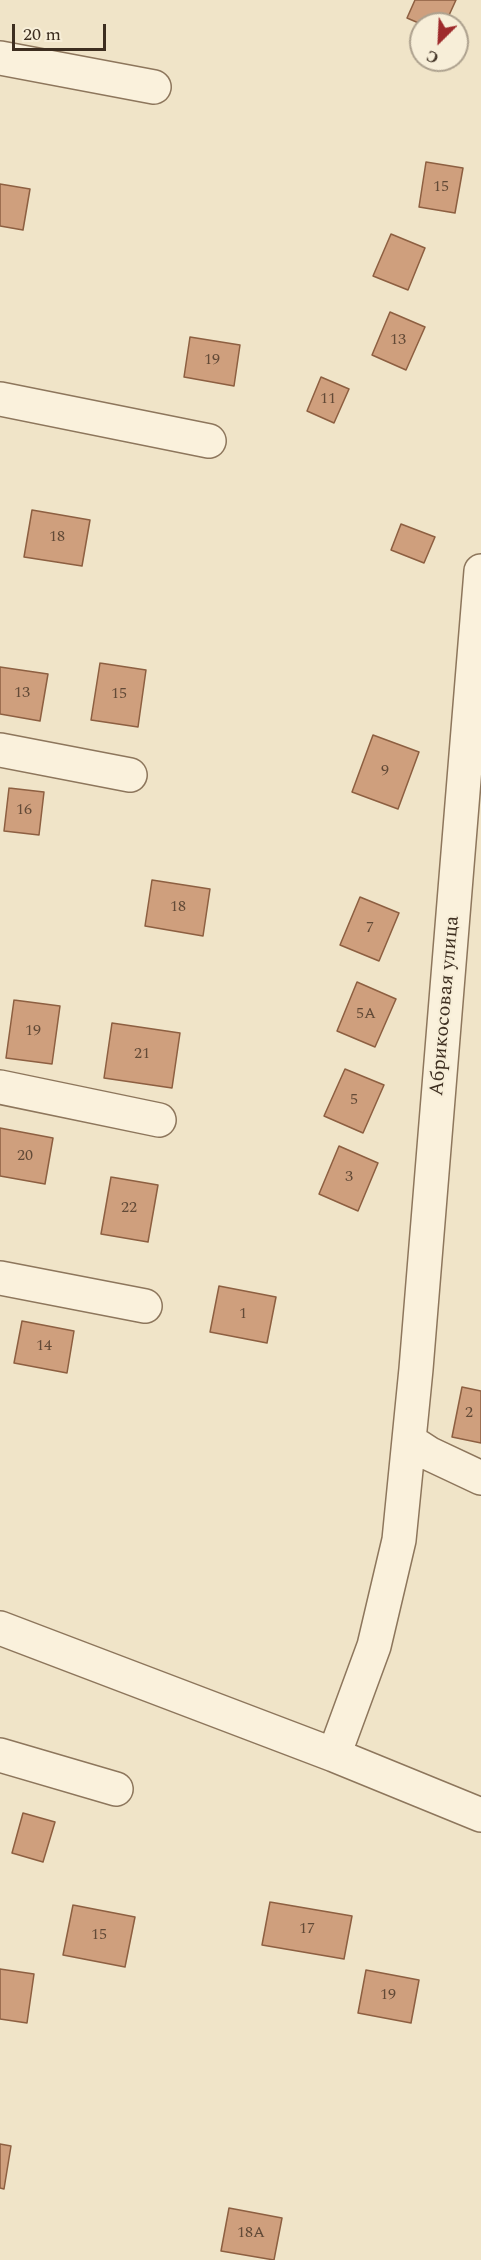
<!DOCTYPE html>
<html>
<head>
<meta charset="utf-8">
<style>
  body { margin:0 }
  #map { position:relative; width:481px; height:2260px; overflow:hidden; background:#f0e4c8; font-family:Spectral,serif }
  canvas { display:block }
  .north { position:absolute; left:409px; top:12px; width:60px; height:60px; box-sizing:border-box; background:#f7eed8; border:2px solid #ada18e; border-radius:50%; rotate:204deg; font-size:16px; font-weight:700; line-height:24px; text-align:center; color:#3d2e20 }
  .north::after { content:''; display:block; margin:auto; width:21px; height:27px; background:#9e2a2b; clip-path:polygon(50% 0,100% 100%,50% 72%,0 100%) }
  .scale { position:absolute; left:12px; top:24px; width:94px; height:27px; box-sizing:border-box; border:3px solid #3d2e20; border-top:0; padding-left:8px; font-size:18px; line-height:21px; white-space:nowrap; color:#3d2e20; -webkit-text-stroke:4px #f7eed8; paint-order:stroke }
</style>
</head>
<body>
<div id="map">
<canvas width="481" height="2260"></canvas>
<div class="north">С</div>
<div class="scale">20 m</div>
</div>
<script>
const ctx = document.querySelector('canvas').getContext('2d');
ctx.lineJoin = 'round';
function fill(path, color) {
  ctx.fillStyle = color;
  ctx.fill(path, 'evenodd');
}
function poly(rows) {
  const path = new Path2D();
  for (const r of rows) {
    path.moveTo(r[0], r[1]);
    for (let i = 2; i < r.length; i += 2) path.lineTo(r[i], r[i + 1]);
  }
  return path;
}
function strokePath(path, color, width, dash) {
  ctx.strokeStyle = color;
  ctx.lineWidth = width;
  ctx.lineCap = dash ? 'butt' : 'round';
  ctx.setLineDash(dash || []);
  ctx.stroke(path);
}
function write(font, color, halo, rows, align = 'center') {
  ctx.font = font + ' Spectral,serif';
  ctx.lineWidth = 4.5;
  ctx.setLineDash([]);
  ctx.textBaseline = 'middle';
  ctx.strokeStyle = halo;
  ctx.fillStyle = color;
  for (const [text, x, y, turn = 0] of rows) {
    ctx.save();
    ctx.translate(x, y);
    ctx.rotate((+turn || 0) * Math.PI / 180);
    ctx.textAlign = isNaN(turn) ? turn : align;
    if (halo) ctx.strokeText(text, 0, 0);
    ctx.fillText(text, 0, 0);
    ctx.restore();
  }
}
const building = poly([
  [415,0,456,0,445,24,421,24,407,18,415,0],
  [426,162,463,168,455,213,419,207,426,162],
  [0,184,30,189,23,230,0,226,0,184],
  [391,234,425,248,408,290,373,276,391,234],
  [390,312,425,327,406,370,372,355,390,312],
  [190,337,240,345,234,386,184,377,190,337],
  [321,377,349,389,334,423,307,411,321,377],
  [32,510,90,520,82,566,24,557,32,510],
  [401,524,435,537,424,563,391,550,401,524],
  [100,663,146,670,138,727,91,720,100,663],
  [0,667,48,674,40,721,0,714,0,667],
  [373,735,419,752,398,809,352,792,373,735],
  [9,788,44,792,39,835,4,831,9,788],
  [152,880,210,889,203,936,145,926,152,880],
  [360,897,399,913,379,961,340,945,360,897],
  [357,982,396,999,375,1047,337,1031,357,982],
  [14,1000,60,1006,52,1064,6,1058,14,1000],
  [112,1023,180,1033,172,1088,104,1078,112,1023],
  [345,1069,384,1085,363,1133,324,1116,345,1069],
  [0,1128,53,1138,45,1184,0,1176,0,1128],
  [339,1146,378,1163,358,1211,319,1194,339,1146],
  [111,1177,158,1185,148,1242,101,1234,111,1177],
  [219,1286,276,1297,267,1343,210,1332,219,1286],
  [22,1321,74,1331,67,1373,14,1363,22,1321],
  [462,1387,481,1391,481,1443,452,1437,462,1387],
  [23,1813,55,1822,43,1862,12,1853,23,1813],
  [270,1902,352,1916,344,1959,262,1945,270,1902],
  [73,1905,135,1917,125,1967,63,1955,73,1905],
  [0,1969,34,1974,27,2023,0,2019,0,1969],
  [366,1970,419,1980,411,2023,358,2013,366,1970],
  [0,2144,11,2146,4,2189,0,2188,0,2144],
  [229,2208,282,2218,274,2260,221,2251,229,2208]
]);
fill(building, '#cf9f7d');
strokePath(building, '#8d5f41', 1.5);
const minor = poly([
  [0,58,154,87],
  [0,399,209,441],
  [0,750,130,775],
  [0,1087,159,1120],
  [0,1278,145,1306],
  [410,1441,430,1454,481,1478],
  [0,1628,334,1755,481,1815],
  [0,1755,116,1789],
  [334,1755,374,1646,399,1540,416,1369,481,571]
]);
strokePath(minor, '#8d765c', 36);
strokePath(minor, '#faf1dc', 33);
write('16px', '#624a37', null, [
  ["15",441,188],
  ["13",398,341],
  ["19",212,361],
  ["11",328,400],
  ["18",57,538],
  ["13",22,694],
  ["15",119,695],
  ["9",385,772],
  ["16",24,811],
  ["18",178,908],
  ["7",370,929],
  ["5А",366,1015],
  ["19",33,1032],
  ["21",142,1055],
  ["5",354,1101],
  ["20",25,1157],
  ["3",349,1178],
  ["22",129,1209],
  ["1",243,1315],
  ["14",44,1347],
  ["2",469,1414],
  ["17",307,1930],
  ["15",99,1936],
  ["19",388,1996],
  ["18А",251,2234]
]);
write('20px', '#3d2e20', '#f7eed8', [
  ["Абрикосовая улица",446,1006,-85]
]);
</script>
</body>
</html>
